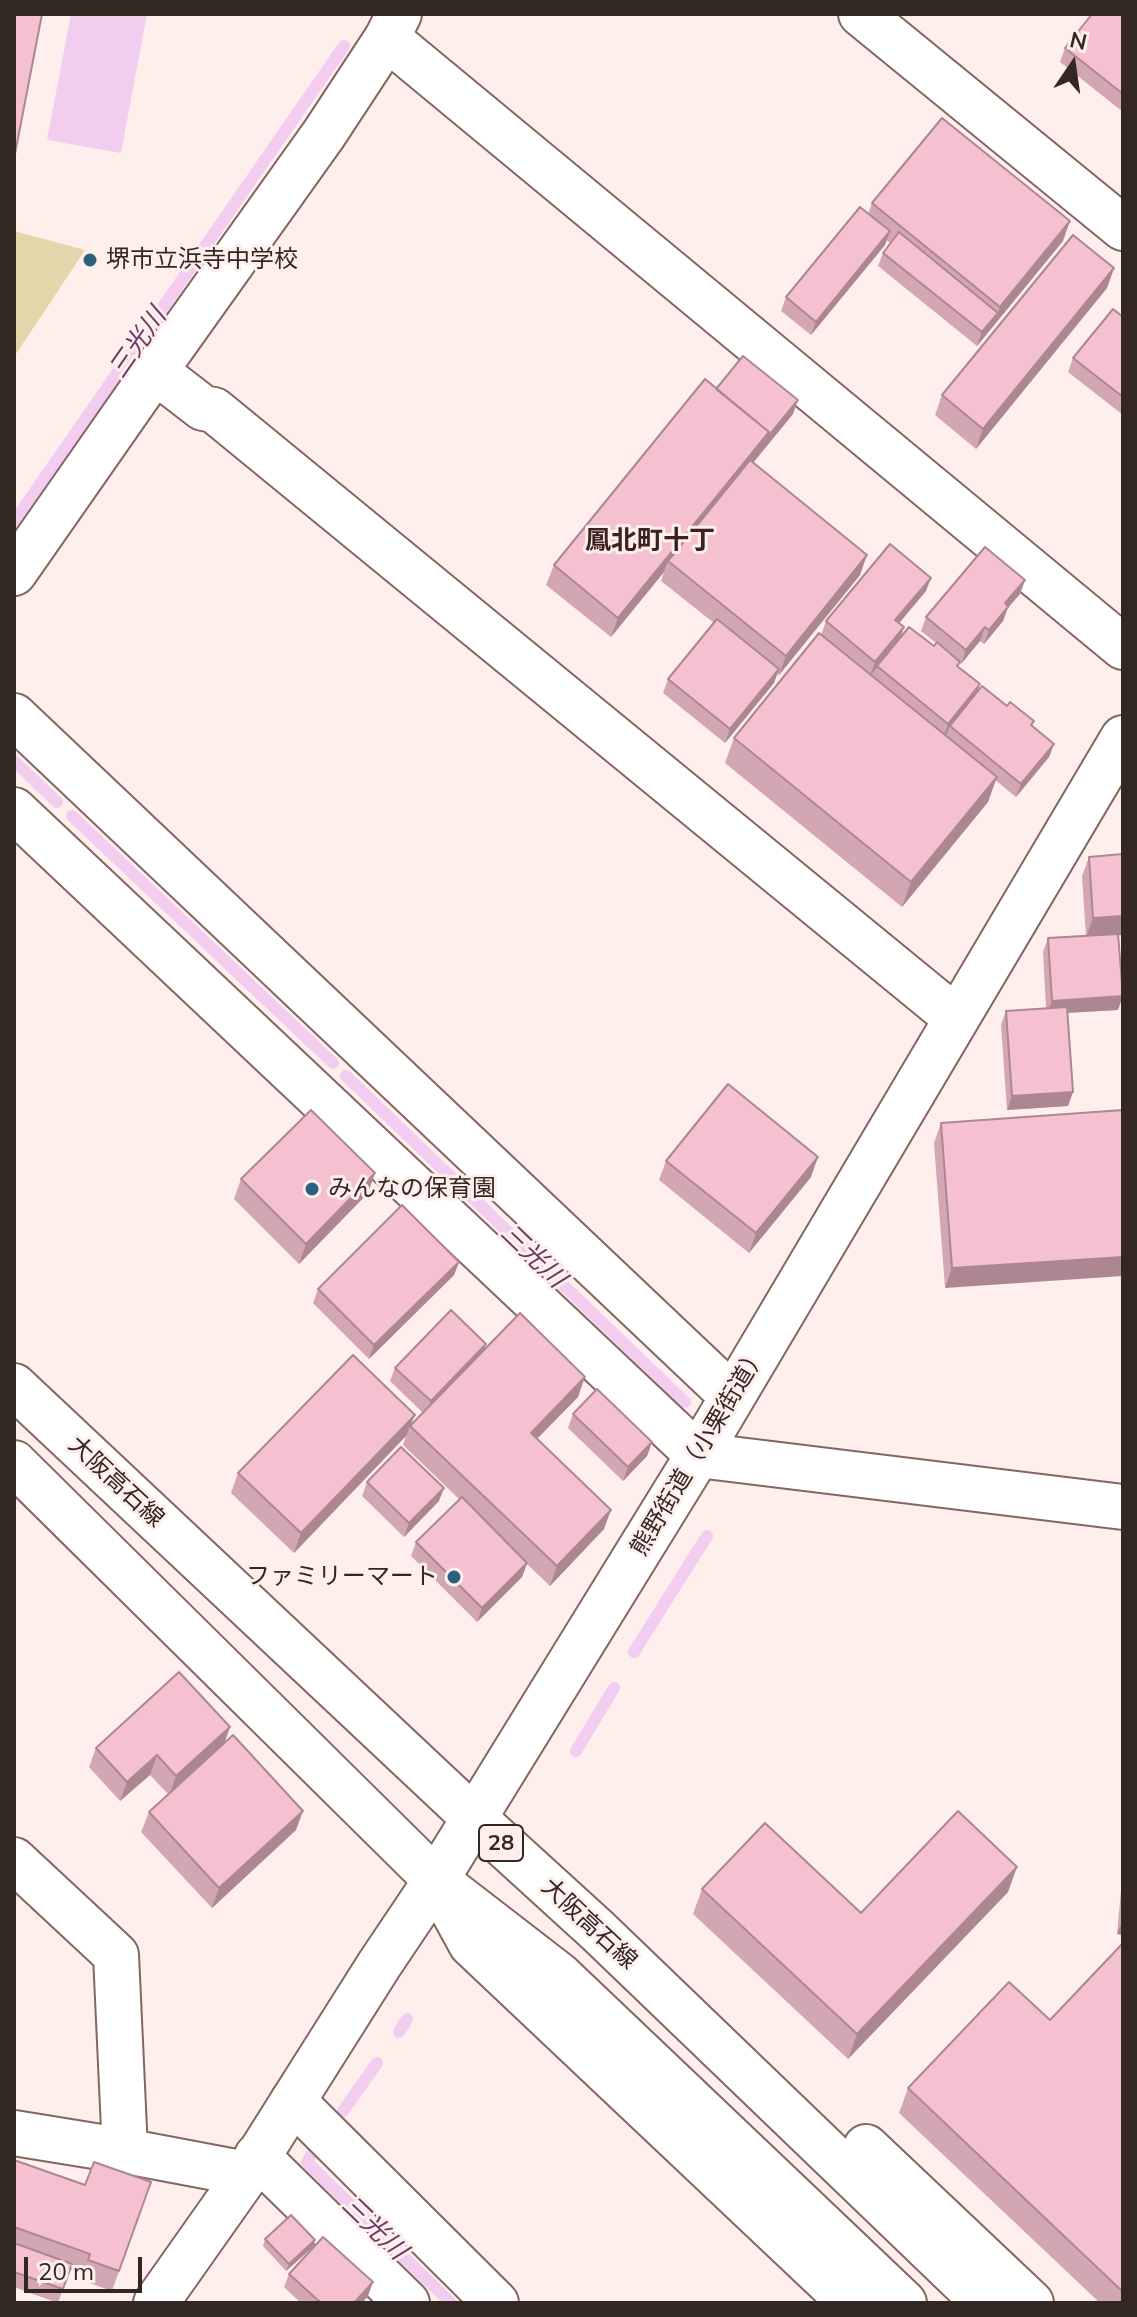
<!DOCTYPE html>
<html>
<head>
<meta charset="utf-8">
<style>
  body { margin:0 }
  #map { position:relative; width:1137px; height:2317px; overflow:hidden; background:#feefed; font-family:Mulish,sans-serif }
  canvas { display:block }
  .frame { position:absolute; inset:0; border:16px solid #332724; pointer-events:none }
  .north { position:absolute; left:1033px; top:24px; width:80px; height:80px; -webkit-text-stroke:6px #feefed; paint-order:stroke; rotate:13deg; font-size:22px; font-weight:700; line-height:32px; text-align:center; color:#332724 }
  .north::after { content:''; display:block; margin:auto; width:28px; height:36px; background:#332724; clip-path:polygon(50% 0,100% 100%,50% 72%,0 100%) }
  .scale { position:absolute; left:24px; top:2257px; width:118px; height:36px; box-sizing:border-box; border:4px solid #332724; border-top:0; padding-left:10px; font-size:24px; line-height:28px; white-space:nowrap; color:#332724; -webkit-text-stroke:6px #feefed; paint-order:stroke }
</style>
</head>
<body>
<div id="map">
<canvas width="1137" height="2317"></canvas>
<div class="frame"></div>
<div class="north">N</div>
<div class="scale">20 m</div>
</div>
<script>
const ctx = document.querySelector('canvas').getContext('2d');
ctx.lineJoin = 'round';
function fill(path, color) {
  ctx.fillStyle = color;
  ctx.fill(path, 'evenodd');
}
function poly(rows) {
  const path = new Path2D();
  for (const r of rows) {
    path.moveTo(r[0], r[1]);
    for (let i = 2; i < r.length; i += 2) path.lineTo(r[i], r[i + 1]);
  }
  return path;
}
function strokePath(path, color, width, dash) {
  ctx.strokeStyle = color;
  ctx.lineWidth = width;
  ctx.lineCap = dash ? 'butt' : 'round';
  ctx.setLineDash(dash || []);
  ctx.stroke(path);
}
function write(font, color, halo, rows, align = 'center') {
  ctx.font = font + ' Mulish,"Noto Sans JP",sans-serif';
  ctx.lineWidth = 6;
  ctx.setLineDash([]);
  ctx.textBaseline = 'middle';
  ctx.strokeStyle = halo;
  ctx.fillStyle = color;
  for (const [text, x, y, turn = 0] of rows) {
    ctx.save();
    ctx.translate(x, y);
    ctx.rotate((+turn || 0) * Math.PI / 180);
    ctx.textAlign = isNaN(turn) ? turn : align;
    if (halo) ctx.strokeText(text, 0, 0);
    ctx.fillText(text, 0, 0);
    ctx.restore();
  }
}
fill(poly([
  [14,231,85,250,14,357]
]), '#e4d6aa');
fill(poly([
  [71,14,147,14,121,153,47,140]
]), '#f2cdf0');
strokePath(poly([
  [14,522,344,46],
  [14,761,57,802],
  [72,816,333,1063],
  [346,1076,685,1402],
  [634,1652,707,1536],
  [576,1751,614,1688],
  [399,2032,407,2019],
  [343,2111,377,2063],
  [313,2152,307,2162,451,2303]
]), '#f2cdf0', 12);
const minor = poly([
  [861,14,1123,228],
  [387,38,1123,647],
  [155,371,203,408,214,410,956,1018],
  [14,716,732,1396],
  [14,810,698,1455,1123,1507],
  [14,1860,116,1955,125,2151],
  [293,2101,496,2303],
  [14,2133,125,2151,247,2174],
  [257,2156,407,2303]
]);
const tertiary = poly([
  [14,573,155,371,324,134,387,38,399,14],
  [156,2303,247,2174,379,1965,436,1880,624,1575,698,1455,1123,738]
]);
const primary = poly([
  [14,1386,474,1818,598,1931,985,2303],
  [14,1463,436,1880,559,1975,904,2303],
  [454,1913,471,1944,851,2303],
  [866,2147,1031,2303]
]);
strokePath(minor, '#846660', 48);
strokePath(tertiary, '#846660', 48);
strokePath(primary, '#846660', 48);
strokePath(minor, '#fff', 44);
strokePath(tertiary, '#fff', 44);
strokePath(primary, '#fff', 44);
fill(poly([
  [1123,15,1123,112,1060,62,1065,48],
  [872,203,1063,241,977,346,878,266,883,253,890,243,886,240,885,245,811,335,781,311,786,297,868,214],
  [1114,268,1107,288,976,449,935,415,942,395],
  [1123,317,1123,415,1068,372,1073,358],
  [716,389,793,414,753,463,860,575,779,675,777,674,774,683,725,743,663,693,668,679,714,623,661,581,664,572,611,637,546,585,554,565],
  [1025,580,1020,594,1008,607,1003,621,984,644,980,641,961,664,960,663,958,667,980,684,978,691,1032,726,1054,744,1049,757,1016,797,995,780,988,802,902,907,725,763,734,738,821,635,826,621,926,591,899,623,904,627,900,638,934,646,936,643,921,631,926,617],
  [1089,857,1118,936,1118,1010,1067,1013,1073,1092,1068,1106,1007,1110,1001,1025,1006,1011,1046,1008,1043,952,1048,938,1086,936,1082,876],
  [1123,1110,945,1288,934,1143,941,1123],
  [666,1161,811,1177,749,1253,659,1180],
  [241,1179,368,1193,299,1264,234,1199],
  [459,1262,454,1275,369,1359,313,1303,318,1289],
  [486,1344,484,1350,578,1397,537,1439,604,1529,550,1586,527,1564,522,1577,477,1622,411,1556,416,1542,460,1500,403,1445,406,1436,294,1553,231,1493,238,1473,412,1424,423,1413,390,1381,395,1368],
  [573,1414,652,1442,647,1456,623,1481,568,1428],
  [367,1482,439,1501,404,1537,362,1496],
  [230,1727,224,1743,296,1830,212,1908,141,1832,149,1812,168,1794,150,1775,120,1801,89,1767,96,1748],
  [1123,1869,1123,1935,1117,1934],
  [702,1889,861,1913,1008,1892,848,2059,693,1914],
  [1123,1943,1123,2303,1100,2303,899,2113,908,2088,1050,2020],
  [14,2160,85,2185,151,2182,112,2291,81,2280,83,2274,70,2269,58,2303,14,2287],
  [265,2239,313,2247,286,2271,263,2246],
  [289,2274,368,2296,362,2303,301,2303,284,2287]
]), '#d3a6b3');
fill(poly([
  [1070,221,1063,241,977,346,982,332,998,313,1000,307],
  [890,231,885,245,811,335,816,322],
  [1114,268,1107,288,976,449,983,429],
  [798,400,793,414,671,563,668,561,664,572,611,637,618,618,769,432],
  [867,555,860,575,779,675,786,656],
  [931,578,926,591,890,634,895,620],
  [1025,580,1020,594,1000,617,1005,603],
  [1008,607,1003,621,984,644,989,630],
  [904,627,899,641,870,676,875,662],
  [985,627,980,641,961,664,966,650],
  [779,669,774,683,725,743,730,729],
  [980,684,975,698,950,726,947,733,943,738,948,724],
  [1054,744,1049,757,1016,797,1021,784],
  [997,777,988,802,902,907,911,882],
  [1123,916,1123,935,1086,938,1093,918],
  [1123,996,1118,1010,1047,1014,1052,1001],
  [1073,1092,1068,1106,1007,1110,1012,1096],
  [818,1157,811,1177,749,1253,756,1233],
  [375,1173,368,1193,299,1264,306,1244],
  [1123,1257,1123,1276,945,1288,952,1268],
  [459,1262,454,1275,369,1359,374,1345],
  [486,1344,481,1358,426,1415,431,1401],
  [585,1377,578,1397,524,1452,531,1433],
  [415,1415,406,1436,294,1553,301,1533],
  [652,1442,647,1456,623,1481,628,1467],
  [444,1488,439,1501,404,1537,409,1523],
  [611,1510,604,1529,550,1586,557,1566],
  [527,1563,522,1577,477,1622,482,1608],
  [230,1727,223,1747,169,1796,176,1776],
  [157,1755,150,1775,120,1801,127,1782],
  [303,1811,296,1830,212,1908,219,1888],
  [1017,1867,1008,1892,848,2059,857,2034],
  [1123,1919,1123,1935,1117,1934],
  [315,2240,313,2247,286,2271,289,2264],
  [373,2282,368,2296,362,2303,354,2303]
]), '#ac8792');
const building = poly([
  [14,14,42,14,14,159,14,14],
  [1092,14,1123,15,1123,94,1065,48,1092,14],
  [942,118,1070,221,1000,307,872,203,942,118],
  [860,207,890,231,816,322,786,297,860,207],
  [899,232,998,313,982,332,883,253,899,232],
  [1073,235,1114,268,983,429,942,395,1073,235],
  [1113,309,1123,317,1123,397,1073,358,1113,309],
  [743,356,798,400,767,438,769,432,716,389,743,356],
  [705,379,769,432,618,618,554,565,705,379],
  [750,460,867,555,786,656,668,561,750,460],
  [890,544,931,578,895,620,904,627,875,662,826,621,890,544],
  [985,547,1025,580,1005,603,1008,607,989,630,985,627,966,650,926,617,985,547],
  [717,619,779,669,730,729,668,679,717,619],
  [909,627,934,646,937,642,960,662,957,666,980,684,948,724,877,666,909,627],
  [819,633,997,777,911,882,734,738,819,633],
  [982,686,1007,706,1010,702,1034,721,1031,725,1054,744,1021,784,950,726,982,686],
  [1123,854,1123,916,1093,918,1089,857,1123,854],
  [1118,934,1123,996,1052,1001,1048,938,1118,934],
  [1067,1007,1073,1092,1012,1096,1006,1011,1067,1007],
  [728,1084,818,1157,756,1233,666,1161,728,1084],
  [311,1110,375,1173,306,1244,241,1179,311,1110],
  [1123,1110,1123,1257,952,1268,941,1123,1123,1110],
  [402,1205,459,1262,374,1345,318,1289,402,1205],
  [451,1310,486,1344,431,1401,395,1368,451,1310],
  [520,1313,585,1377,531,1433,611,1510,557,1566,410,1426,520,1313],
  [353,1355,415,1415,301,1533,238,1473,353,1355],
  [597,1389,652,1442,628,1467,573,1414,597,1389],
  [401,1447,444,1488,409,1523,367,1482,401,1447],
  [462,1497,527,1563,482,1608,416,1542,462,1497],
  [179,1672,230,1727,176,1776,157,1755,127,1782,96,1748,179,1672],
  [233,1735,303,1811,219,1888,149,1812,233,1735],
  [958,1811,1017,1867,857,2034,702,1889,765,1823,861,1913,958,1811],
  [1123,1943,1123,2292,908,2088,1009,1982,1050,2020,1123,1943],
  [14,2160,85,2185,94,2162,151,2182,119,2271,88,2260,90,2254,14,2227,14,2160],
  [291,2215,315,2240,289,2264,265,2239,291,2215],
  [323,2237,373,2282,354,2303,321,2303,289,2274,323,2237],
  [14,2243,72,2264,63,2289,14,2272,14,2243]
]);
fill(building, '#f5c1d0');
strokePath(building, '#ac8792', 2);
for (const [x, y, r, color] of [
  [90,260,8,"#2c617d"],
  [312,1189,8,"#2c617d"],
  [454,1577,8,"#2c617d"]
]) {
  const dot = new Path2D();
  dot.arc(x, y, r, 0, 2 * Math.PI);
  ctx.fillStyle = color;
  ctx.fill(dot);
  strokePath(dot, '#feefed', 3);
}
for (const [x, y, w] of [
  [501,1843,44]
]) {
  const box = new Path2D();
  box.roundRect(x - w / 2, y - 18, w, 36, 6);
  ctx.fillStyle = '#feefed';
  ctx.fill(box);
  strokePath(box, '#332724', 2);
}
write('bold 22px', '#332724', null, [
  ["28",501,1843]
]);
write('24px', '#332724', '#feefed', [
  ["堺市立浜寺中学校",106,260],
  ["みんなの保育園",328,1189],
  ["ファミリーマート",438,1577,"right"]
], 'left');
write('24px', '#332724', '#feefed', [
  ["熊野街道（小栗街道）",699,1451,-59],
  ["大阪高石線",116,1482,43],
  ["大阪高石線",589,1924,43]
]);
write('italic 26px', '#693a68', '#feefed', [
  ["三光川",138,343,-55],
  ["三光川",533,1256,44],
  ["三光川",374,2228,44]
]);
write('bold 26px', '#3b221d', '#feefed', [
  ["鳳北町十丁",650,541]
]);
</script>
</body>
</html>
